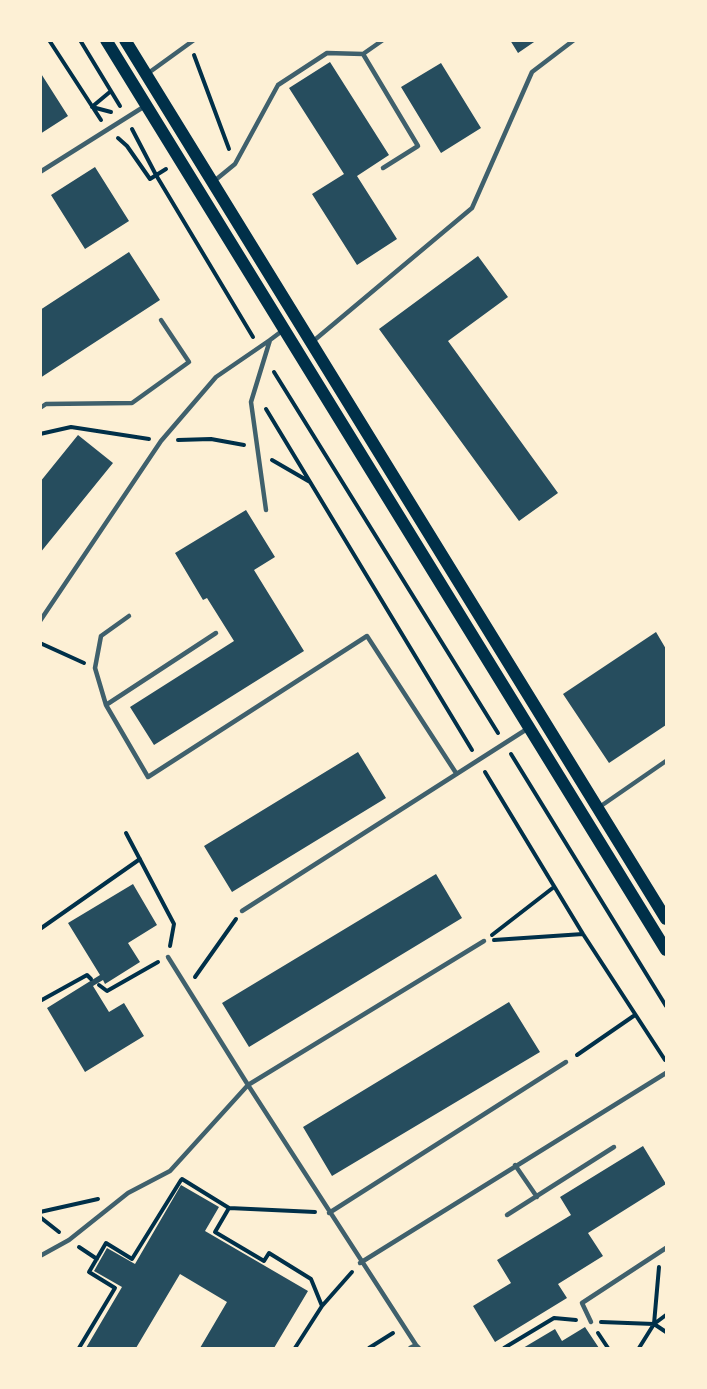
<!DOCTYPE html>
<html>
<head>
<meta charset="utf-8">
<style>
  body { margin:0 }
  #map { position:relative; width:707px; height:1389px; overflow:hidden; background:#fdf0d5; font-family:"PT Serif",serif }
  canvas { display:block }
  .frame { position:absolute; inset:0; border:42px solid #fdf0d5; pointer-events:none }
</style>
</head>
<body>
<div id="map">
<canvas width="707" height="1389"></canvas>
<div class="frame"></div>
</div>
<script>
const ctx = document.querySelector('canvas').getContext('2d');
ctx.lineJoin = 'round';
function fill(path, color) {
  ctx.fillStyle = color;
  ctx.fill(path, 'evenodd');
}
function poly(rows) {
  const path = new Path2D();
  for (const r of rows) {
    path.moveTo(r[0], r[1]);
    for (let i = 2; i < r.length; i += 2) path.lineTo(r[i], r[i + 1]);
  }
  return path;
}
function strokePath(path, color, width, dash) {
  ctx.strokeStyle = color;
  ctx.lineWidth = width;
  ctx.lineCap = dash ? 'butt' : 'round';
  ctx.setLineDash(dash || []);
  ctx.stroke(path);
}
fill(poly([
  [510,40,537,40,518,53],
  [330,62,389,155,357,176,397,239,357,265,312,194,344,174,289,88],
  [441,63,481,128,441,153,401,87],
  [40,72,68,116,40,134],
  [95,167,129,221,85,249,51,195],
  [129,252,160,300,40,378,40,310],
  [478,256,508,297,448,341,558,493,519,521,379,329],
  [78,435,113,463,40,553,40,482],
  [246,510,275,557,254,570,304,651,154,745,130,707,234,641,207,598,203,600,175,553],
  [656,632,666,649,666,725,609,763,563,694],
  [358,752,386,798,232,892,204,846],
  [436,874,462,918,249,1047,222,1003],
  [133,884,157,925,128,943,140,962,105,984,103,980,93,986,109,1012,124,1003,144,1036,85,1072,47,1008,100,975,68,923],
  [509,1002,540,1052,332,1176,303,1127],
  [643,1146,666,1184,588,1233,603,1256,558,1284,567,1298,495,1342,473,1306,511,1283,497,1260,571,1215,560,1197],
  [181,1185,219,1207,205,1231,308,1291,274,1348,200,1348,227,1302,180,1274,136,1348,86,1348,122,1287,94,1271,107,1248,135,1264],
  [585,1327,599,1348,523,1348,555,1329,562,1341]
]), '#264d5e');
strokePath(poly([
  [49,40,101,120],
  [80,40,120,106],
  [194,55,229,149],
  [93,106,111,91],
  [92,107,111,112],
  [132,129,156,175,253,337],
  [118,138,127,146,150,179,166,169],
  [274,372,498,733],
  [266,409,472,750],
  [40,434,71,427,149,439],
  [178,440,211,439,244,445],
  [272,460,310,482],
  [40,643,84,663],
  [511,754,666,1006],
  [485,772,583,934,665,1060],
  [126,833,174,924,170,946],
  [40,929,140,859],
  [492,935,554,887],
  [494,940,583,934],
  [195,977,236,919],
  [99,985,107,991,158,962],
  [40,1001,87,975,91,979],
  [577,1055,635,1015],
  [182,1179,229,1208,215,1232,264,1261,269,1253,311,1279,322,1306],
  [229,1208,315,1212],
  [40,1212,98,1199],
  [40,1217,59,1232],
  [79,1247,97,1259],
  [601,1322,654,1324,666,1315],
  [654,1324,666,1332],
  [598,1333,608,1348],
  [79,1348,115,1288,89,1272,106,1243,132,1259,181,1180],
  [295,1348,322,1306,352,1272],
  [369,1348,393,1333],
  [504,1348,554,1318,576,1320],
  [639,1348,654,1324,659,1267]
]), '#003049', 4);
strokePath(poly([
  [363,54,383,40],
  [147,74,194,40],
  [40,172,145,106],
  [213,182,235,164,278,85,327,53,363,54,418,146,383,168],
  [311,343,472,208,532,72,574,40],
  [40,408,46,404,132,403,189,362,161,320],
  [266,510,251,402,270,340,282,331],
  [40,621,161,441,216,377,270,340],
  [216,633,106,705,148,777,367,636,456,773],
  [106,705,95,668,101,636,129,616],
  [598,808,666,761],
  [242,911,527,729],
  [168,957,248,1085,484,941],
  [515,1165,537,1197],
  [329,1213,566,1062],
  [507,1215,614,1147],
  [40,1256,69,1240,128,1193,170,1171,248,1085,416,1345],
  [360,1263,666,1073],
  [591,1322,582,1303,666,1248],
  [410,1348,416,1345,419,1348]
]), '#3f606c', 4.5);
strokePath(poly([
  [106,40,666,950],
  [125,40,666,919]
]), '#003049', 12);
</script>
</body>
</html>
